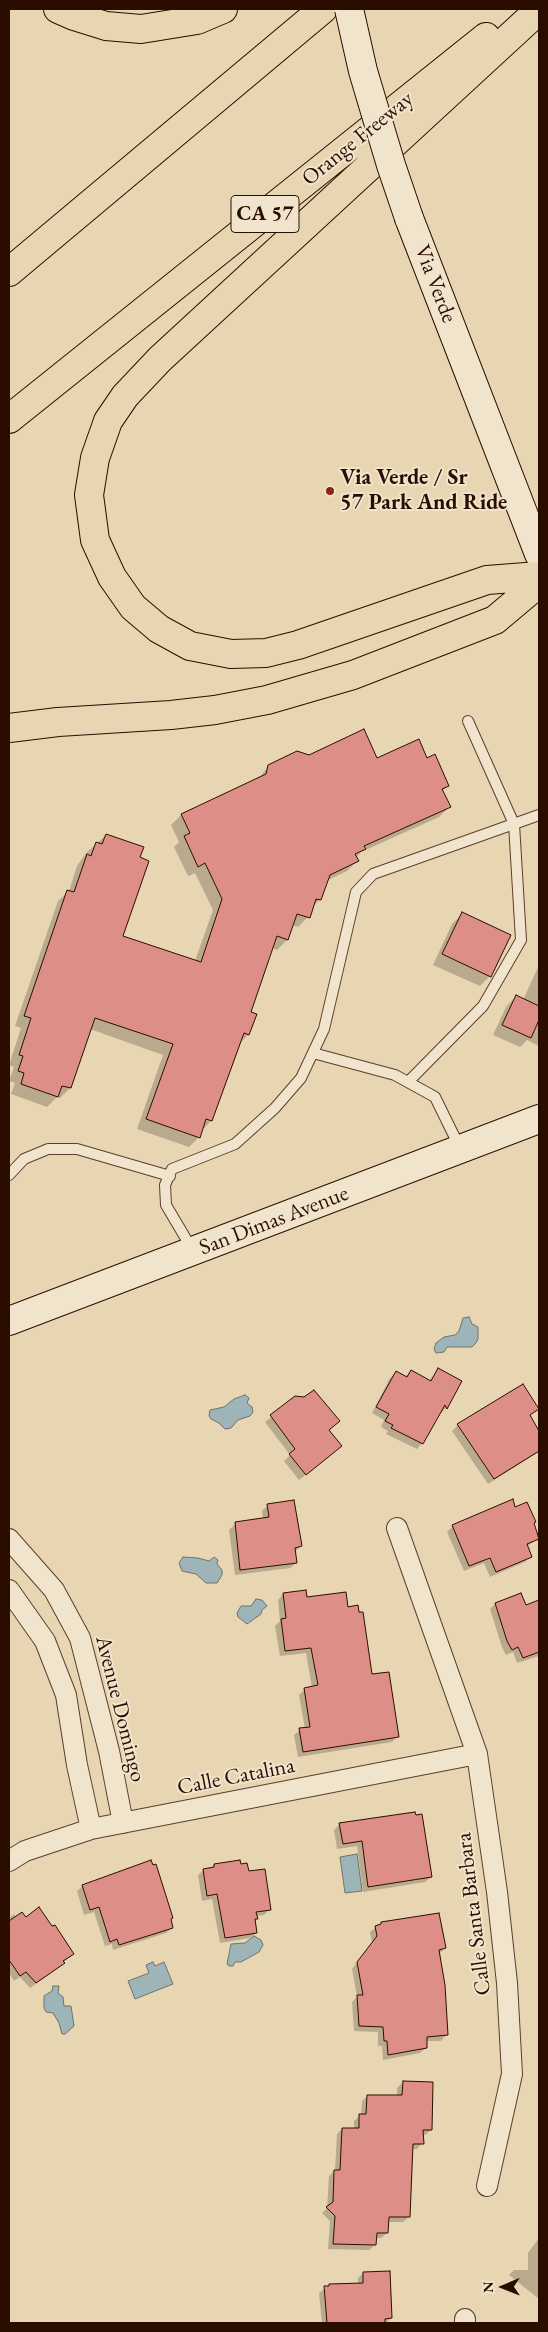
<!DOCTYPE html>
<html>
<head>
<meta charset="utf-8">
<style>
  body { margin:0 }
  #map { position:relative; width:548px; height:2332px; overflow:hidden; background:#e8d5b1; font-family:"EB Garamond",serif }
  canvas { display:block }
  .frame { position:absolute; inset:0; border:10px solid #2b0d00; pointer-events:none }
  .north { position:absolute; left:478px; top:2262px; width:50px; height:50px; -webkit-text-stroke:4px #f0e4cc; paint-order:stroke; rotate:269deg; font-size:14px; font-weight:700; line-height:20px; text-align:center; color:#2b0d00 }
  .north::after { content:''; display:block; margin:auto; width:18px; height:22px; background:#2b0d00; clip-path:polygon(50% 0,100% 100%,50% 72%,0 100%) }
</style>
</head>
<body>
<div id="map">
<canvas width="548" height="2332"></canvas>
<div class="frame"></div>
<div class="north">N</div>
</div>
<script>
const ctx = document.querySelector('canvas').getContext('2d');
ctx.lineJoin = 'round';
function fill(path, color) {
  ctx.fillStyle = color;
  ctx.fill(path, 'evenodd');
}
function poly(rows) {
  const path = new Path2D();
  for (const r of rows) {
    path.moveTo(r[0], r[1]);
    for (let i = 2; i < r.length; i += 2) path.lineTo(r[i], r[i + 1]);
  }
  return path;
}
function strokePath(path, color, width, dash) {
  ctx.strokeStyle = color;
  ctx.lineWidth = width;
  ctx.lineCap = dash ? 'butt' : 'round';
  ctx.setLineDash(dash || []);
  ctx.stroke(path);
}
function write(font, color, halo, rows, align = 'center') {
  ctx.font = font + ' "EB Garamond",serif';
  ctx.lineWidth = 4;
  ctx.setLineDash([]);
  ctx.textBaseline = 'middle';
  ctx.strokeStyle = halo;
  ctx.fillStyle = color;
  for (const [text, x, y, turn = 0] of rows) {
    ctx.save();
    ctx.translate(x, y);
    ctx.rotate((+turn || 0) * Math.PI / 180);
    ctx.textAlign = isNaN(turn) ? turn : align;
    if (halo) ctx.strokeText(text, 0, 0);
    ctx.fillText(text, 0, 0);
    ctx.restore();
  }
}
const water = poly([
  [469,1317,472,1324,478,1327,478,1339,476,1343,472,1347,447,1347,444,1352,436,1353,434,1349,436,1343,444,1337,455,1335,459,1331,463,1318,469,1317],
  [245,1395,249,1398,247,1403,252,1407,253,1412,250,1416,238,1420,231,1428,225,1429,219,1423,211,1419,209,1416,210,1410,224,1407,234,1399,245,1395],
  [183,1557,198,1558,209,1561,214,1557,218,1560,217,1564,222,1570,222,1575,217,1583,206,1583,196,1574,182,1571,179,1563,183,1557],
  [256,1599,262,1600,267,1606,262,1610,261,1614,247,1624,238,1617,237,1613,241,1606,251,1606,256,1599],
  [357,1854,362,1891,345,1893,340,1857,357,1854],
  [254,1936,261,1940,263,1945,259,1952,241,1962,235,1962,233,1966,229,1966,227,1964,231,1944,245,1943,254,1936],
  [153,1962,155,1966,164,1962,173,1984,135,1999,128,1981,149,1973,146,1965,153,1962],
  [53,1986,59,1986,58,1993,63,1997,64,2006,71,2006,74,2026,65,2034,62,2034,59,2023,53,2013,46,2012,44,2008,44,1996,52,1991,53,1986]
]);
fill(water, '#9db5b8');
strokePath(water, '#6f726e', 1);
fill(poly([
  [309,756,377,760,426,760,448,786,442,791,449,807,439,817,361,852,356,858,357,861,347,871,326,881,320,900,312,907,308,917,298,927,292,925,287,940,277,950,272,948,250,1013,248,1035,239,1044,211,1121,201,1131,199,1137,189,1147,137,1129,163,1055,90,1029,70,1088,60,1098,57,1097,47,1107,11,1094,15,1083,9,1081,14,1067,9,1065,21,1028,15,1026,58,901,69,891,77,866,86,853,106,835,121,937,195,961,213,910,195,873,188,876,174,847,179,842,171,825,181,815,258,779,269,766],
  [462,914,490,976,480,986,433,965,452,924],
  [539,965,539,1046,527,1040,520,1047,493,1035,506,1007,516,996,523,1000],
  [438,1370,460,1381,446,1408,441,1413,440,1412,422,1443,417,1449,386,1434,388,1431,381,1427,384,1420,372,1413,390,1378,396,1372,405,1377,411,1371,429,1381],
  [296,1398,328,1430,335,1451,299,1480,284,1461,290,1455,265,1422],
  [537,1409,529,1416,539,1433,539,1452,488,1484,452,1431,458,1425],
  [268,1505,301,1546,295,1552,296,1563,290,1568,235,1575,229,1530,236,1523,263,1519,262,1511],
  [514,1508,539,1538,526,1547,530,1557,525,1562,490,1577,484,1563,464,1571,447,1532,453,1526],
  [305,1591,306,1599,347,1608,371,1676,398,1736,392,1742,298,1757,294,1735,300,1730,305,1729,299,1695,305,1689,312,1688,306,1653,280,1656,275,1626,280,1621,278,1600,283,1594],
  [539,1602,539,1656,517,1663,513,1652,506,1655,502,1647,490,1609,495,1604,525,1607],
  [340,1824,431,1877,425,1882,363,1892,357,1846,337,1849,334,1830],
  [214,1865,269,1910,264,1915,256,1916,254,1921,256,1933,250,1938,220,1943,212,1899,202,1901,198,1875,204,1870,211,1869],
  [152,1866,172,1928,166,1933,113,1950,112,1944,105,1946,94,1912,84,1915,77,1891,83,1886],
  [14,1914,16,1918,72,1954,57,1969,30,1988,20,1977,14,1981,9,1973,9,1918],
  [376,1927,445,1948,439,1954,446,2035,441,2041,426,2041,426,2048,420,2053,383,2060,382,2046,378,2046,378,2032,354,2031,352,2002,357,1997,352,1969,372,1943,370,1932],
  [403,2082,431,2130,425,2135,422,2135,422,2143,417,2149,411,2149,409,2217,403,2222,388,2222,387,2233,381,2238,375,2238,375,2245,369,2250,328,2249,330,2221,322,2213,327,2208,329,2176,335,2170,337,2134,342,2129,354,2129,354,2121,361,2115,362,2101,368,2096,397,2096,397,2088],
  [539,2238,539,2299,509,2275,514,2270,528,2270,528,2253],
  [363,2273,391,2318,386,2323,322,2323,319,2293,330,2285,358,2285,358,2278]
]), '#0003');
const building = poly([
  [364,729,377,758,419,739,427,758,435,754,449,786,442,789,451,807,364,846,366,849,355,854,359,861,330,875,321,900,316,899,310,918,297,914,288,940,277,936,251,1012,257,1014,249,1035,244,1033,212,1121,206,1119,200,1138,146,1119,173,1044,95,1018,71,1088,62,1086,58,1097,21,1084,24,1073,18,1071,23,1056,19,1055,31,1018,24,1016,67,890,74,892,87,854,91,856,96,842,102,844,106,834,144,847,140,857,149,861,123,936,201,962,222,899,205,863,198,867,184,836,190,833,181,814,266,774,268,765,297,751,309,755,364,729],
  [462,912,511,935,491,977,442,954,462,912],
  [516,995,539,1006,539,1020,531,1038,502,1025,516,995],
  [438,1368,462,1381,447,1409,445,1405,423,1444,391,1428,393,1425,385,1421,389,1414,376,1407,396,1371,407,1377,411,1370,431,1381,438,1368],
  [523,1384,539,1409,530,1415,539,1431,539,1451,494,1479,457,1424,523,1384],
  [314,1390,340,1421,329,1430,342,1446,306,1475,289,1454,295,1449,270,1415,295,1396,304,1397,314,1390],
  [513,1499,515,1507,527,1502,536,1522,534,1523,539,1539,527,1544,532,1557,496,1572,490,1558,469,1566,452,1525,513,1499],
  [294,1500,302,1546,295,1548,297,1563,240,1570,235,1522,269,1517,267,1504,294,1500],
  [306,1590,307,1597,346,1592,348,1607,358,1605,359,1612,363,1612,372,1674,389,1672,399,1737,303,1752,299,1728,310,1727,304,1688,318,1685,311,1648,285,1651,281,1619,286,1618,283,1593,306,1590],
  [521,1593,526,1605,539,1600,539,1652,523,1658,518,1647,512,1650,507,1641,495,1603,521,1593],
  [415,1812,416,1815,422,1814,432,1877,368,1887,362,1841,343,1844,339,1823,415,1812],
  [151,1860,153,1865,156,1864,173,1918,171,1919,173,1928,119,1945,117,1939,110,1942,99,1907,90,1910,82,1885,151,1860],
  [240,1860,241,1864,247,1863,249,1871,265,1869,271,1910,256,1912,258,1919,255,1919,257,1933,225,1938,217,1894,207,1896,203,1869,214,1867,214,1864,240,1860],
  [39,1907,52,1926,55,1925,74,1954,63,1961,65,1963,36,1983,26,1972,20,1976,9,1960,9,1921,22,1912,26,1917,39,1907],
  [439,1913,446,1948,439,1950,445,1985,448,2035,427,2037,427,2048,388,2055,387,2041,384,2041,383,2027,359,2026,357,1995,363,1995,357,1962,377,1936,375,1926,381,1924,381,1922,439,1913],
  [403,2081,433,2082,432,2130,423,2130,424,2144,413,2144,410,2217,389,2217,388,2233,377,2233,376,2245,333,2244,335,2216,326,2207,333,2202,334,2170,340,2170,342,2128,359,2128,359,2114,366,2114,367,2095,402,2095,403,2081],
  [390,2271,392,2318,385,2319,385,2323,327,2323,324,2286,329,2286,329,2284,363,2283,363,2272,390,2271]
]);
fill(building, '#dd8f87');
strokePath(building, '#2b0d00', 1);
const lane = poly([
  [313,1053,395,1075,435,1097,460,1148],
  [408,1082,483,1006,521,940,514,824,468,721],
  [9,1175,24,1159,48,1149,77,1149,170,1176],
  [192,1249,166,1205,165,1185,172,1169,235,1144,275,1108,301,1078,324,1029,356,892,373,874,539,815]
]);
const street = poly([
  [397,1528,477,1754,497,1892,507,1983,512,2074,487,2186],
  [9,1539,54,1590,80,1638,109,1751,123,1823],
  [9,1590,45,1641,66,1695,77,1765,91,1829],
  [9,1861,25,1851,91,1829,477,1754],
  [465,2323,465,2319]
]);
const secondary = poly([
  [409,218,539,554],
  [9,1321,539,1119]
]);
const highway = poly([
  [58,9,74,16,106,26,141,29,197,20,223,9],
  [539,10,160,359,125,396,108,421,95,458,89,495,95,540,112,577,133,607,159,629,190,646,231,654,266,653,298,645,487,580,539,576],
  [9,272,323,9],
  [9,419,486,37],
  [9,728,58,722,171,715,215,710,267,700,353,675,495,620,539,583]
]);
strokePath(lane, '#5a3f2c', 12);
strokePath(street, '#5a3f2c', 22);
strokePath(secondary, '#2b0d00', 30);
strokePath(highway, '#2b0d00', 30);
strokePath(lane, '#f0e4cc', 10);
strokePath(street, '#f0e4cc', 20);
strokePath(secondary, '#f0e4cc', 28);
strokePath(highway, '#e8d5b1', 28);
const secondaryBridge = poly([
  [349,9,363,71,391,165,409,218]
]);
strokePath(secondaryBridge, '#2b0d00', 30, []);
strokePath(secondaryBridge, '#f0e4cc', 28);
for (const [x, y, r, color] of [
  [330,491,5,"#8f2418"]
]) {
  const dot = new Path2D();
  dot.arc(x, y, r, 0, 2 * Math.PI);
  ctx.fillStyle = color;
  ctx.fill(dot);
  strokePath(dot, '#f0e4cc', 2);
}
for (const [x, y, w] of [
  [265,214,68]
]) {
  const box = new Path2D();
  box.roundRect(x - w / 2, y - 18.5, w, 37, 4);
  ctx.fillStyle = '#f0e4cc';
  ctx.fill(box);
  strokePath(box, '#2b0d00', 1);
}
write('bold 21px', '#2b0d00', null, [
  ["CA 57",265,214]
]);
write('22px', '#2b0d00', '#f0e4cc', [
  ["Orange Freeway",358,139,-39],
  ["Via Verde",435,284,69],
  ["San Dimas Avenue",274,1221,-21],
  ["Avenue Domingo",120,1709,76],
  ["Calle Catalina",236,1777,-11],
  ["Calle Santa Barbara",474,1914,-97]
]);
write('bold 22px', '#2b0d00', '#f0e4cc', [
  ["Via Verde / Sr",340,478],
  ["57 Park And Ride",340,503]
], 'left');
</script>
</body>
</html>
